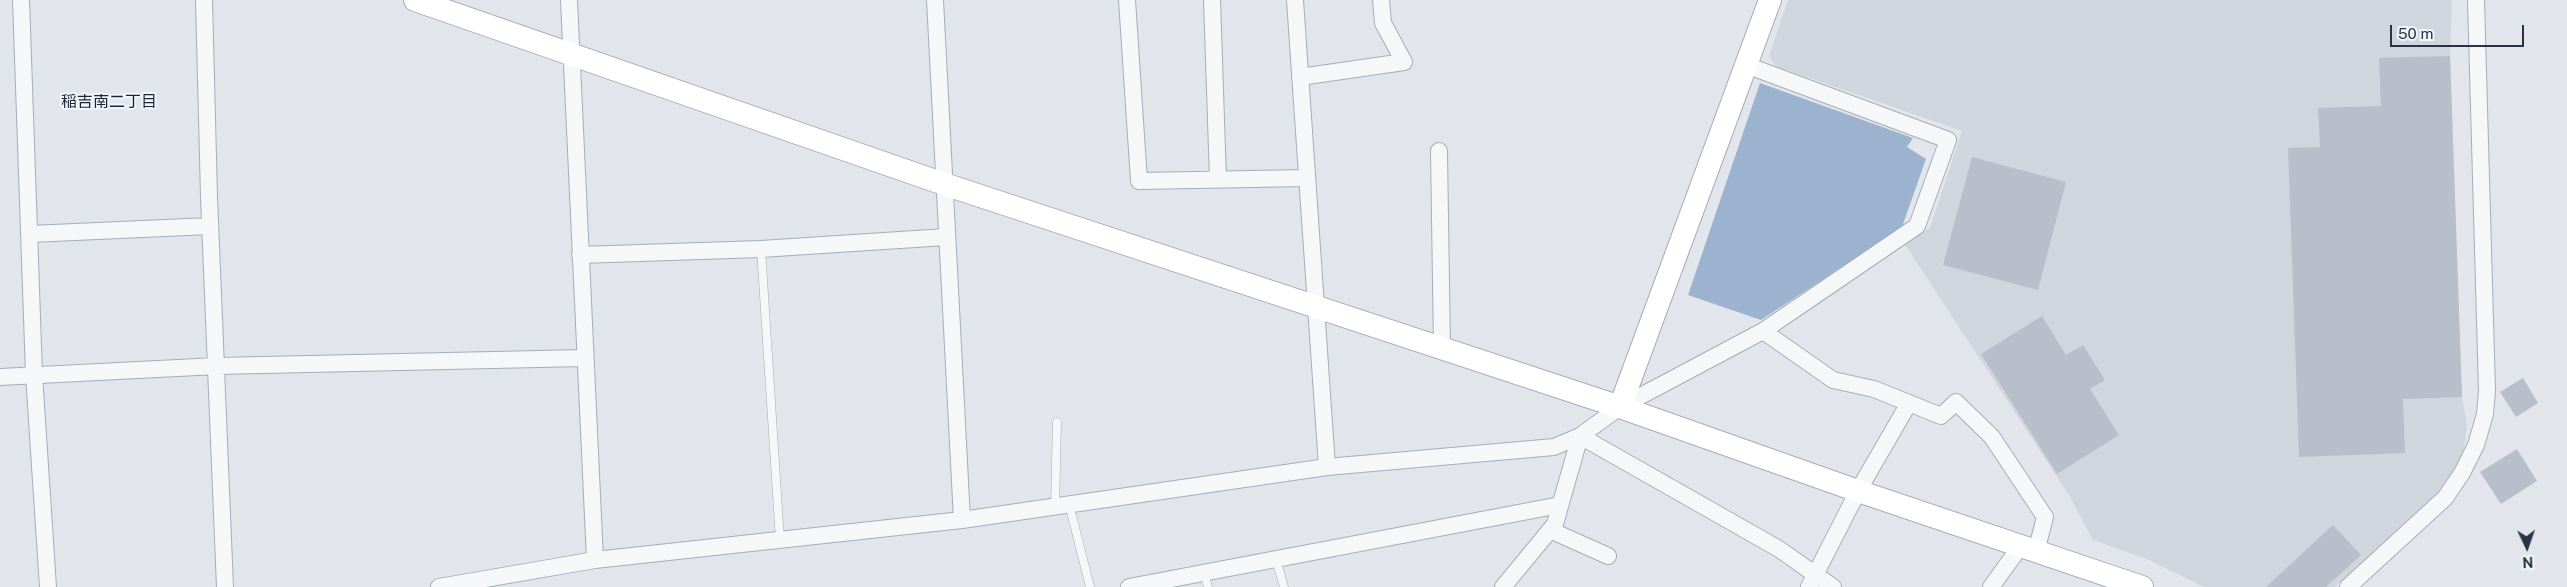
<!DOCTYPE html>
<html>
<head>
<meta charset="utf-8">
<style>
  body { margin:0 }
  #map { position:relative; width:2567px; height:587px; overflow:hidden; background:#e2e6ec; font-family:"Public Sans",sans-serif }
  canvas { display:block }
  .north { position:absolute; left:2502px; top:522px; width:50px; height:50px; -webkit-text-stroke:4px #f2f5f9; paint-order:stroke; rotate:177deg; font-size:14px; font-weight:700; line-height:20px; text-align:center; color:#283345 }
  .north::after { content:''; display:block; margin:auto; width:18px; height:22px; background:#283345; clip-path:polygon(50% 0,100% 100%,50% 72%,0 100%) }
  .scale { position:absolute; left:2390px; top:25px; width:134px; height:22px; box-sizing:border-box; border:2px solid #283345; border-top:0; padding-left:6px; font-size:15px; line-height:18px; white-space:nowrap; color:#283345; -webkit-text-stroke:4px #f2f5f9; paint-order:stroke }
</style>
</head>
<body>
<div id="map">
<canvas width="2567" height="587"></canvas>
<div class="north">N</div>
<div class="scale">50 m</div>
</div>
<script>
const ctx = document.querySelector('canvas').getContext('2d');
ctx.lineJoin = 'round';
function fill(path, color) {
  ctx.fillStyle = color;
  ctx.fill(path, 'evenodd');
}
function poly(rows) {
  const path = new Path2D();
  for (const r of rows) {
    path.moveTo(r[0], r[1]);
    for (let i = 2; i < r.length; i += 2) path.lineTo(r[i], r[i + 1]);
  }
  return path;
}
function strokePath(path, color, width, dash) {
  ctx.strokeStyle = color;
  ctx.lineWidth = width;
  ctx.lineCap = dash ? 'butt' : 'round';
  ctx.setLineDash(dash || []);
  ctx.stroke(path);
}
function write(font, color, halo, rows, align = 'center') {
  ctx.font = font + ' "Public Sans","Noto Sans JP",sans-serif';
  ctx.lineWidth = 4;
  ctx.setLineDash([]);
  ctx.textBaseline = 'middle';
  ctx.strokeStyle = halo;
  ctx.fillStyle = color;
  for (const [text, x, y, turn = 0] of rows) {
    ctx.save();
    ctx.translate(x, y);
    ctx.rotate((+turn || 0) * Math.PI / 180);
    ctx.textAlign = isNaN(turn) ? turn : align;
    if (halo) ctx.strokeText(text, 0, 0);
    ctx.fillText(text, 0, 0);
    ctx.restore();
  }
}
fill(poly([
  [1788,0,2452,0,2450,56,2462,397,2467,424,2464,450,2452,473,2432,500,2335,587,2204,587,2147,559,2093,540,2069,495,1904,243,1930,228,1962,131,1775,66,1769,56]
]), '#d0d5de');
fill(poly([
  [1760,83,1913,138,1907,147,1926,159,1902,227,1761,320,1688,295]
]), '#9bb3ce');
fill(poly([
  [2450,56,2462,397,2403,399,2405,453,2299,457,2288,148,2320,147,2318,108,2381,106,2379,58],
  [1972,157,2066,182,2038,290,1943,265],
  [2042,316,2066,355,2083,345,2105,380,2090,389,2119,435,2057,474,1981,354],
  [2523,378,2538,403,2516,417,2500,392],
  [2517,449,2537,481,2501,504,2480,472],
  [2333,525,2361,555,2326,587,2266,587]
]), '#b9bfca');
const lane = poly([
  [761,249,780,540],
  [1069,504,1090,587],
  [1055,506,1057,422],
  [1276,559,1284,587],
  [1204,573,1208,587]
]);
const street = poly([
  [21,0,34,375,48,587],
  [204,0,209,197,225,587],
  [569,0,595,560],
  [935,0,962,520],
  [1127,0,1139,181,1307,178],
  [1212,0,1218,180],
  [1295,0,1327,467],
  [1746,65,1948,140,1917,226,1763,331],
  [1300,77,1404,62,1383,23,1381,0],
  [1439,151,1442,349],
  [30,234,210,226],
  [580,255,761,249,946,237],
  [0,377,217,366,585,358],
  [1580,436,1779,549,1833,587],
  [1550,530,1608,556],
  [439,587,595,560,962,520,1327,467,1554,447,1580,436,1620,407,1763,331,1833,380,1874,389,1941,416,1956,402,1992,437,2045,517,2036,552],
  [1129,587,1560,505],
  [1503,587,1555,524,1580,436],
  [1809,587,1858,491,1909,403],
  [1991,587,2020,547],
  [2348,587,2445,498,2462,473,2476,445,2485,414,2487,391,2476,0]
]);
const secondary = poly([
  [415,0,944,184,1620,407,1858,491,2142,587],
  [1620,407,1770,0]
]);
strokePath(lane, '#a6adb7', 9);
strokePath(street, '#a6adb7', 18);
strokePath(secondary, '#a6adb7', 24);
strokePath(lane, '#f5f7f9', 8);
strokePath(street, '#f5f7f9', 16);
strokePath(secondary, '#fff', 22);
write('16px', '#1b2436', '#f2f5f9', [
  ["稲吉南二丁目",109,102]
]);
</script>
</body>
</html>
